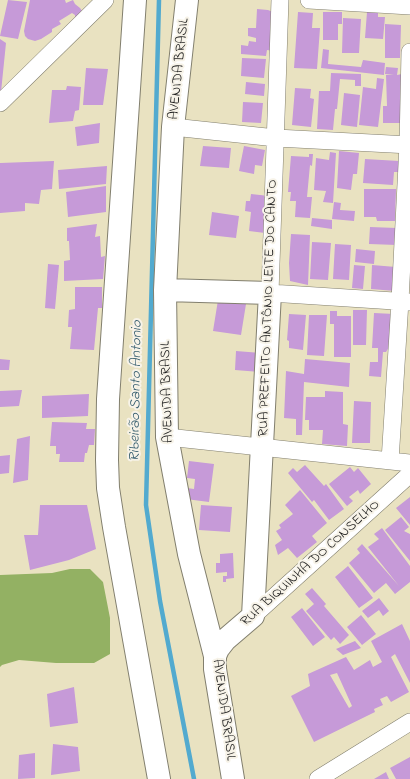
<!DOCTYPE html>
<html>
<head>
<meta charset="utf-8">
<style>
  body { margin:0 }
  canvas { display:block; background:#e9e2c1 }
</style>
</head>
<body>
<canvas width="410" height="779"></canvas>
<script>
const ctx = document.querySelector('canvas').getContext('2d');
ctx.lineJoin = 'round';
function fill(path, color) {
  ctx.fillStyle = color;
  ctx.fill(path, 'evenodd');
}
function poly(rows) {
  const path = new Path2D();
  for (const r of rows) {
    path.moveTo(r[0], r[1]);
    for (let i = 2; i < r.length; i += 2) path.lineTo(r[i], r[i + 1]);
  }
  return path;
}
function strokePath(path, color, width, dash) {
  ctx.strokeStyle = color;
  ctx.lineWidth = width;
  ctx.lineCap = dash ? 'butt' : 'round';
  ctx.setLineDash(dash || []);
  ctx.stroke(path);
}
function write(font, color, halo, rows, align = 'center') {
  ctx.font = font + ' "Indie Flower",sans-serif';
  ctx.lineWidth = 4;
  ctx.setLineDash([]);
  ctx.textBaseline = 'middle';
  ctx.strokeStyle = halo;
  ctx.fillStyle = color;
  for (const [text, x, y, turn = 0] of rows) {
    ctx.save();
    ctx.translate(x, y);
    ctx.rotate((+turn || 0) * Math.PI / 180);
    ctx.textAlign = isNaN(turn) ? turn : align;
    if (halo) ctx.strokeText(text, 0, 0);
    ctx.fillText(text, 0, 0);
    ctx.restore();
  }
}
fill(poly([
  [70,569,90,569,103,582,110,618,110,654,94,663,56,663,19,660,2,665,0,667,0,575,52,573]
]), '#93b163');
strokePath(poly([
  [159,0,146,505,160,601,194,779]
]), '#52aacf', 4.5);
fill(poly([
  [8,0,27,2,18,39,0,36],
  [30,0,65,0,66,3,73,0,75,4,80,8,82,11,80,18,75,17,75,15,72,13,59,21,61,24,52,29,52,32,41,39,35,41,28,39,25,36,24,31],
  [257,9,268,10,273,12,273,51,267,50,266,56,241,54,241,45,248,46,249,41,256,42,256,38,248,36,248,28,256,28],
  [298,12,313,13,312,28,320,28,317,69,294,68],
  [323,12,342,12,342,24,338,24,338,40,323,40],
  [367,12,378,13,378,17,385,17,383,39,365,38],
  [343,18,361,19,359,53,342,53],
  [385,24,401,25,400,58,385,58],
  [0,39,6,43,1,92,0,92],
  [323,49,329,50,328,64,361,67,363,60,385,63,384,75,321,68],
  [242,58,266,59,264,78,241,76],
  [386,67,398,68,397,75,402,74,403,123,383,123,383,106,387,106,386,75,394,75,385,74],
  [86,68,108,69,103,105,83,105],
  [331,73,361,74,361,86,355,86,355,80,340,79,337,109,335,109,333,130,317,129,319,91,330,91],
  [377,78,384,79,378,127,359,125,363,87,376,89],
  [246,82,265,84,264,96,245,94],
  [67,86,81,87,79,110,75,111,73,121,49,123,52,90,66,90],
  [295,88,311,89,310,98,314,99,311,127,292,125],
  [344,93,360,95,357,127,341,125],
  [243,102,263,103,261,123,242,122],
  [100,123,99,143,77,146,75,127],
  [203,146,231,148,229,168,200,166],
  [244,146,265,150,262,166,255,165,254,174,239,171],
  [339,151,359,153,357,174,353,174,351,190,337,188],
  [330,152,336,153,333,203,323,202,326,191,314,190,316,158,329,160],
  [309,154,313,154,312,166,310,165,307,197,312,197,310,218,295,217,296,201,290,201,291,192,288,192,291,156,309,157],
  [365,159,399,161,402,172,394,172,393,185,363,183],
  [54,161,52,189,41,190,39,204,25,203,25,211,0,213,0,163],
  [107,166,106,184,59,189,58,170],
  [106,186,106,212,68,217,66,192],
  [364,189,396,189,395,221,377,221,376,217,364,217],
  [251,194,269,196,265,233,249,231,251,212,245,211,246,201,250,201],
  [334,202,341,203,340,210,355,211,354,221,332,219],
  [212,212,239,216,236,238,209,235],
  [312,218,332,220,332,229,311,226],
  [97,224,95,237,100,236,101,257,105,256,103,279,64,281,64,261,70,260,69,241,67,241,67,228],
  [370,227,397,228,397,245,369,244],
  [291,234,310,235,308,285,290,281,289,263],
  [312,242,331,243,328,280,310,279],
  [335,244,351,245,349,280,333,279],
  [356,249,375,251,374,264,355,262],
  [48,264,59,265,55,309,45,308],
  [354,265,365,266,363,289,352,288],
  [372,265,396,267,395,291,371,289],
  [75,287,102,287,102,308,98,308,94,350,70,349,72,327,68,327,69,310,75,309],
  [218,300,246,304,241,335,213,331],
  [353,310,367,310,366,345,353,345],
  [330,311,337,311,337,316,351,316,351,357,334,357,334,324,330,324],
  [374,313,394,314,391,344,386,352,383,352,381,377,369,376,370,362,378,362,378,348,372,348],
  [289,314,306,315,303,350,289,348,289,341,287,340],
  [309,315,327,315,324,356,307,355],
  [236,351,261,353,260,372,235,370],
  [0,359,10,360,9,370,0,370],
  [305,359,350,363,349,387,304,382,302,435,296,435,296,419,284,418,286,371,304,374],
  [22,390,19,406,0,407,0,391],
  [325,391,343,392,343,424,348,425,347,446,322,444,323,430,309,430,309,420,305,420,306,397,325,397],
  [89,394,88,416,42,418,42,396],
  [354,401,371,402,370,443,352,443],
  [52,422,87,423,86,429,95,429,94,445,89,445,87,453,85,453,84,462,59,462,60,454,56,454,56,446,50,446],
  [30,436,28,480,13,483,17,439],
  [10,455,9,473,0,474,0,456],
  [189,461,214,464,209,502,186,499,187,488,194,489,195,479,187,478],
  [305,465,324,486,326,484,344,509,329,520,314,500,312,502,288,473,293,468,297,472],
  [350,467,354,472,358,468,371,484,360,494,358,490,349,497,353,501,347,506,329,484],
  [300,490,327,523,312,536,317,542,297,558,288,548,278,555,275,545,282,540,276,531,281,528,279,525,293,514,285,505],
  [410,497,410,525,396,508],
  [40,505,87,505,96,549,69,560,30,570,24,535,38,535],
  [201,505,232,507,230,532,199,530],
  [401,517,409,527,404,531,410,534,410,561,385,530],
  [382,528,410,566,410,582,395,594,386,583,374,593,349,563,360,553,357,549,362,544,399,586,368,547,379,539,374,534],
  [233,553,234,578,226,579,226,582,223,582,223,576,227,576,227,572,216,573,216,563,220,563,220,554],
  [348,566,373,598,359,608,335,577],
  [312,588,326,604,324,606,349,635,340,644,334,637,331,640,306,611,314,604,305,594],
  [379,598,389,611,383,616,379,610,368,618,362,611],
  [302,608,325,637,313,646,291,617],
  [361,615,376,634,362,645,347,627],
  [402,624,410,641,410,683,395,654,391,657,409,692,391,702,387,696,380,699,383,705,374,709,375,712,314,742,291,696,310,686,308,674,346,657,354,670,370,660,373,667,382,662,371,641],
  [337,673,352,706,349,708,330,675],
  [355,641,361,648,343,655,336,649],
  [74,687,78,723,50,727,47,694],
  [53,744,78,747,80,771,51,775],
  [35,753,35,778,18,779,19,755],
  [410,757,410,779,396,779,390,768],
  [386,772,389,779,374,779]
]), '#c69ad8');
const street = poly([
  [280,0,270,293,410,302],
  [309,0,410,6],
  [0,103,105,0],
  [173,127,276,138,410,145],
  [167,437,410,463],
  [390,461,400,301,408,145,410,52],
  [253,616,410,474],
  [318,779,410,722]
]);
const secondary = poly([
  [135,0,108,399,107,460,108,488,114,527,159,779],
  [187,0,173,127,165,290,167,437,189,554,215,656,215,669,233,779],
  [165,290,270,293,253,616,225,640,218,649,215,656]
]);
strokePath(street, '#827f6e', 18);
strokePath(secondary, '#827f6e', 24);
strokePath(street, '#fff', 17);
strokePath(secondary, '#fff', 22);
write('14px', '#1c1c1c', '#f7f3e8', [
  ["AVENIDA BRASIL",180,69,-84],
  ["RUA PREFEITO ANTÔNIO LEITE DO CANTO",269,308,-88],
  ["AVENIDA BRASIL",168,392,-92],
  ["RUA BIQUINHA DO CONSELHO",311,564,-42],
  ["AVENIDA BRASIL",223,710,82]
]);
write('italic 15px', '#345c6d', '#f7f3e8', [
  ["Ribeirão Santo Antonio",137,391,-89]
]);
</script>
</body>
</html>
